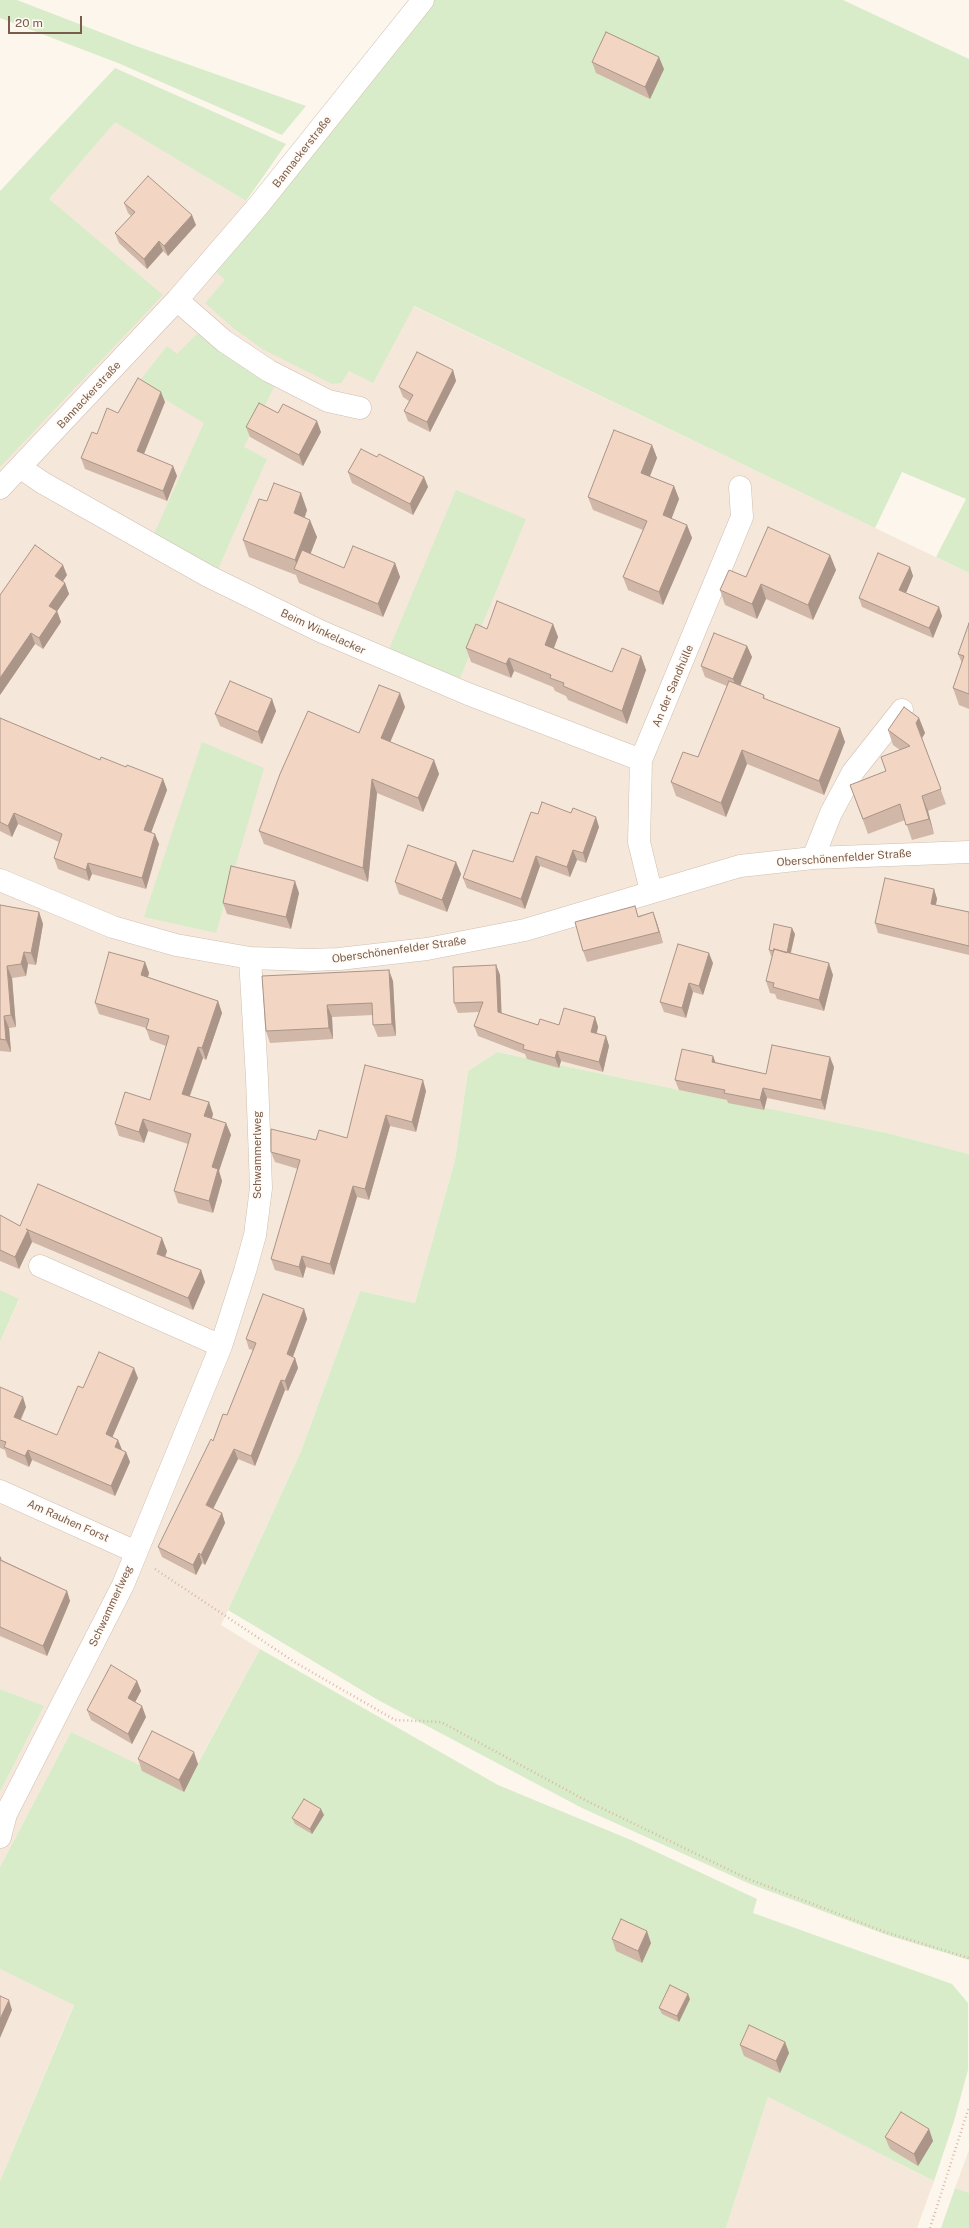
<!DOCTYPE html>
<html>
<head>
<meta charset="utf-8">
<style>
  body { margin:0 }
  #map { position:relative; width:969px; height:2228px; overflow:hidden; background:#fdf6ec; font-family:"Public Sans",sans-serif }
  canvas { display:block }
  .scale { position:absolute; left:8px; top:16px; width:74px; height:18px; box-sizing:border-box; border:2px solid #7a5c4d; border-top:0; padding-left:5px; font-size:12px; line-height:14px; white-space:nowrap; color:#7a5c4d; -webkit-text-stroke:3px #fffaf3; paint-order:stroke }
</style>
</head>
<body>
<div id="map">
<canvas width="969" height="2228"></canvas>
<div class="scale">20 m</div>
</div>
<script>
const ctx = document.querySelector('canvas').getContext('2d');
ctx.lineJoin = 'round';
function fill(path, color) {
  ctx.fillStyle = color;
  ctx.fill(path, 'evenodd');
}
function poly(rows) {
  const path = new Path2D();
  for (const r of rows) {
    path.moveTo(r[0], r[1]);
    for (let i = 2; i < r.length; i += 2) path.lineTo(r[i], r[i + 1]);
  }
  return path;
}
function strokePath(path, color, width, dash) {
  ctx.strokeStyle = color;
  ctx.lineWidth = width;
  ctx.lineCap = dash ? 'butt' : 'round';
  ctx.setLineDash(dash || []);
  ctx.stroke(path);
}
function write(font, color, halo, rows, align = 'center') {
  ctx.font = font + ' "Public Sans",sans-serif';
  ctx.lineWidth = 3;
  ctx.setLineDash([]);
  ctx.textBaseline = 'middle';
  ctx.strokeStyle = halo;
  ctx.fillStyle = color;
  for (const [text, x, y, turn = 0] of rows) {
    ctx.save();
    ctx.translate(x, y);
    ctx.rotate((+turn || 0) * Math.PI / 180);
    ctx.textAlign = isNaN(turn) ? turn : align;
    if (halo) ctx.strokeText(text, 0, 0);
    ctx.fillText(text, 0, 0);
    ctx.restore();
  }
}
fill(poly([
  [115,121,246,201,262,215,413,306,969,573,969,1154,887,1133,497,1052,468,1071,455,1160,415,1303,360,1291,301,1451,221,1625,260,1649,184,1788,71,1732,0,1867,0,1792,43,1707,0,1689,0,1342,19,1300,0,1290,0,467,49,199],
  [0,1969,74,2004,0,2181],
  [768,2097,934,2181,917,2228,726,2228],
  [969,2150,969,2193,955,2188]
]), '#f5e8da');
fill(poly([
  [0,0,17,0,136,46,306,106,282,135,118,63,0,18],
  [433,0,843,0,969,59,969,573,936,557,966,499,902,472,875,528,414,306,373,383,349,371,341,383,332,384,264,350,233,328,205,303,225,280,213,269],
  [115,68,286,144,246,201,115,122,49,199,163,295,0,467,0,191],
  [199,332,276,383,244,447,267,459,218,569,153,536,204,423,138,383,167,346,177,354],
  [456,490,526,519,460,678,389,649],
  [202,742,264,768,216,933,144,917],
  [497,1052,887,1133,969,1154,969,1960,887,1935,750,1884,582,1808,378,1700,228,1610,301,1451,360,1291,415,1303,455,1160,468,1071],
  [0,1290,19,1299,0,1342],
  [260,1649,498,1785,631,1840,757,1899,753,1913,952,1984,968,2003,968,2070,954,2121,934,2181,768,2097,726,2228,0,2228,0,2181,74,2005,0,1969,0,1867,71,1732,185,1787],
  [0,1689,44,1706,0,1792],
  [955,2188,969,2193,969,2228,941,2228]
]), '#d8ecc9');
const minor = poly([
  [177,300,224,341,269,371,328,401,360,408],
  [21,468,43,483,208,576,320,631,468,694,641,760],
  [0,488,177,300,258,206,423,0],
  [813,858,831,813,853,772,902,710],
  [0,880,113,927,176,945,250,958,310,960,339,959,427,949,525,930,740,866,813,858,969,852],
  [651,891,639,842,641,760,742,517,740,487],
  [40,1266,221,1346],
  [0,1491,136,1552],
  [0,1837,6,1814,123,1585,221,1346,245,1271,255,1235,261,1188,257,1078,250,958]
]);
strokePath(minor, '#d1beb0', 23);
strokePath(poly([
  [155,1569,296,1663,395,1720,441,1722,587,1801,746,1878,885,1932,969,1958],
  [930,2228,969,2107]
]), '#d9b8a5', 2.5, [1, 3]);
strokePath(minor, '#fff', 22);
fill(poly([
  [592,62,664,69,650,99,596,73],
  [124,203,196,225,168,256,163,251,147,269,119,243,115,233,131,216,128,213],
  [453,370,456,381,430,432,408,421,404,411,409,401,403,397,399,387],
  [165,402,144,454,173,466,177,476,167,501,85,469,81,458,97,434,118,413],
  [278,413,321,432,303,466,250,437,246,427],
  [652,445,657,458,650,476,674,486,679,499,671,518,687,525,692,538,663,605,628,590,623,577,643,530,593,510,588,497],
  [377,457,424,477,428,487,413,515,352,483,348,472],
  [267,501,307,510,305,517,317,537,310,554,344,568,395,563,400,577,383,617,299,583,296,575,249,557,243,540],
  [830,555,836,570,813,620,766,599,757,619,725,605,720,590,746,577],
  [910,567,913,576,906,593,939,607,942,616,933,638,862,607,859,598],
  [67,575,63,581,65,583,69,594,57,611,61,622,43,649,35,644,0,695,0,595],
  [969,623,969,709,959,705,953,688,962,663,958,654],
  [553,624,558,637,554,648,612,672,641,656,646,670,627,724,568,700,566,696,555,691,553,687,514,671,511,678,471,662,466,648,487,629],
  [747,646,752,657,740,685,764,695,765,699,840,728,845,742,824,795,747,764,726,817,676,796,671,782,698,757,727,686,705,677,701,666],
  [272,699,276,711,262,744,220,726,215,714],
  [405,707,390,742,434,760,439,774,423,812,377,793,368,882,264,844,259,831,359,733],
  [0,718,100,760,126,767,163,779,167,790,151,832,159,844,146,889,92,874,89,881,58,869,54,858,59,842,18,824,12,837,0,831],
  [919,718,925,733,922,738,946,804,928,811,934,834,912,840,905,820,868,834,850,785,886,771,881,757,900,750,893,745,888,730],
  [538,814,599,827,586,863,577,860,570,877,540,866,525,909,467,888,463,878,513,862],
  [456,862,461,874,447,912,399,894,395,882],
  [934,889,937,899,936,905,969,912,969,955,878,933,875,923],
  [299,893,291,929,227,914,223,903],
  [0,905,39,912,43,924,36,965,28,964,26,976,12,978,16,1027,9,1028,11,1052,0,1051],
  [635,906,638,916,653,912,657,923,663,943,587,962,583,951],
  [795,934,791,953,833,975,824,1011,777,999,775,994,770,993,766,981,772,956,771,956,769,950],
  [145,962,149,973,148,977,218,1001,222,1013,206,1060,203,1058,190,1096,209,1102,213,1114,212,1118,226,1123,231,1135,219,1171,222,1181,213,1213,178,1203,174,1191,188,1144,148,1131,144,1143,119,1136,115,1124,150,1100,166,1046,150,1040,146,1028,99,1014,95,1003],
  [713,963,703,995,693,992,686,1018,664,1012,660,1002],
  [496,965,500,975,501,1013,538,1025,559,1025,595,1017,598,1027,597,1033,606,1036,609,1046,603,1072,561,1061,559,1068,527,1059,525,1054,478,1036,474,1026,479,1012,458,1013,454,1003],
  [262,976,393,981,396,1036,378,1037,373,1025,373,1015,332,1017,333,1039,270,1043,266,1031],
  [715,1062,766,1074,834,1067,825,1110,767,1098,764,1110,728,1103,727,1100,679,1090,675,1080],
  [426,1091,416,1132,390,1126,369,1200,357,1197,334,1275,306,1267,303,1278,275,1270,271,1259,298,1169,275,1162,271,1152,316,1140,347,1138],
  [0,1215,20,1226,167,1251,165,1256,201,1270,205,1282,193,1310,32,1242,19,1269,0,1261],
  [304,1309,307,1319,293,1357,295,1358,298,1368,288,1391,285,1390,255,1466,238,1459,213,1509,222,1513,225,1523,205,1565,202,1563,196,1575,162,1557,158,1547,213,1441,227,1415,253,1350,249,1349,246,1339],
  [138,1378,112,1437,118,1440,122,1450,126,1452,130,1462,115,1496,32,1460,29,1467,7,1457,5,1450,0,1448,0,1387,26,1407,21,1420,57,1435,83,1388],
  [0,1557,2,1560,67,1591,70,1601,47,1656,0,1636],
  [137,1681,141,1691,135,1702,146,1717,132,1744,91,1720,87,1710],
  [138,1759,198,1764,184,1792,142,1771],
  [324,1815,312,1834,295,1824,292,1818],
  [612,1939,651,1943,642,1963,616,1951],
  [690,1999,679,2022,662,2014,659,2008],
  [785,2042,789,2053,780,2073,744,2056,740,2045],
  [929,2129,933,2141,918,2166,890,2149,885,2137]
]), '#d1b7a8');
fill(poly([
  [659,57,664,69,650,99,645,87],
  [192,215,196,225,168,256,164,246],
  [159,241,163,251,147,269,144,259],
  [453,370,456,381,430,432,427,422],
  [161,392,165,402,141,461,137,451],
  [317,421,321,432,303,466,299,455],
  [652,445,657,458,646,486,641,473],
  [173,466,177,476,167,501,163,491],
  [424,477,428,487,413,515,410,504],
  [674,486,679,499,668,528,663,515],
  [301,493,307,510,300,530,294,513],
  [310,520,317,537,303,573,299,571,295,560],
  [687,525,692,538,663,605,659,592],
  [830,555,836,570,813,620,808,605],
  [395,563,400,577,383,617,378,604],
  [63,565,67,575,59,587,55,576],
  [910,567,913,576,903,600,899,590],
  [65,583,69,594,53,617,49,606],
  [761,584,766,599,757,619,752,604],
  [939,607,942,616,933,638,929,628],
  [57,611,61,622,43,649,39,638],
  [553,624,558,637,550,658,545,645],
  [31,633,35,644,0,695,0,678],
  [747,646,752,657,738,691,733,679],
  [641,656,646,670,627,724,622,711],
  [509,658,514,671,511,678,506,664],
  [400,693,405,707,386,752,381,738],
  [272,699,276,711,262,744,258,732],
  [919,718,925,733,922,738,916,723],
  [840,728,845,742,824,795,819,781],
  [742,750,747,764,726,817,721,803],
  [434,760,439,774,423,812,418,798],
  [163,779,167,790,148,841,144,830],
  [372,779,377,793,368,882,363,868],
  [922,796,928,811,934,834,929,819],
  [14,813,18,824,12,837,8,826],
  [596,817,599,827,586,863,583,853],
  [155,834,159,844,146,889,142,878],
  [573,850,577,860,570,877,567,867],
  [536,856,540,866,525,909,521,899],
  [456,862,461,874,447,912,442,900],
  [88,863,92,874,89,881,86,870],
  [295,881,299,893,291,929,286,917],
  [934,889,937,899,934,913,931,904],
  [39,912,43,924,36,965,31,953],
  [653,912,657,923,663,943,659,932],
  [792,928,795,934,789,959,787,954],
  [24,952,28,964,26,976,21,964],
  [709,953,713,963,703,995,699,986],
  [145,962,149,973,145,987,141,975],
  [829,963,833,975,824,1011,819,1000],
  [496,965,500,975,502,1022,498,1012],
  [7,966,12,978,16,1027,11,1015],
  [389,970,393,981,396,1036,392,1024],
  [689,983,693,992,686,1018,682,1008],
  [218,1001,222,1013,206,1060,202,1048],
  [327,1005,332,1017,333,1039,329,1028],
  [4,1016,9,1028,11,1052,6,1040],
  [595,1017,598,1027,594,1042,591,1032],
  [606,1036,609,1046,603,1072,599,1062],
  [198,1047,203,1058,186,1106,182,1094],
  [557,1051,561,1061,559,1068,555,1058],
  [713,1056,717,1066,712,1062],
  [830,1057,834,1067,825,1110,821,1100],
  [423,1080,426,1091,416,1132,412,1122],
  [763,1088,767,1098,764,1110,760,1100],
  [209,1102,213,1114,209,1128,204,1116],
  [386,1115,390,1126,369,1200,365,1189],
  [143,1119,148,1131,144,1143,139,1132],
  [226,1123,231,1135,219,1171,222,1181,213,1213,209,1201,212,1167],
  [353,1186,357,1197,334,1275,330,1264],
  [28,1230,32,1242,19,1269,15,1257],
  [162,1238,167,1251,162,1266,157,1254],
  [302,1256,306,1267,303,1278,299,1267],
  [201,1270,205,1282,193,1310,188,1298],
  [304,1309,307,1319,290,1364,287,1354],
  [295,1358,298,1368,288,1391,285,1381],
  [134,1368,138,1378,109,1445,106,1434],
  [281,1380,285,1390,255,1466,251,1456],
  [23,1397,26,1407,17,1427,14,1417],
  [118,1440,122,1450,119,1457,115,1447],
  [234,1449,238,1459,210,1515,206,1505],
  [28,1450,32,1460,29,1467,25,1456],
  [126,1452,130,1462,115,1496,111,1486],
  [222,1513,225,1523,205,1565,201,1555],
  [199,1553,202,1563,196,1575,193,1565],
  [67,1591,70,1601,47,1656,43,1646],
  [137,1681,141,1691,132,1708,128,1698],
  [142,1706,146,1717,132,1744,128,1734],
  [194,1752,198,1764,184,1792,179,1780],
  [321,1809,324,1815,312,1834,310,1829],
  [647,1931,651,1943,642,1963,638,1951],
  [688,1994,690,1999,679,2022,677,2016],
  [9,2000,12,2010,0,2038,0,2019],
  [785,2042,789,2053,780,2073,776,2061],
  [929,2129,933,2141,918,2166,914,2154]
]), '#aa9588');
const building = poly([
  [606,32,659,57,645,87,592,62,606,32],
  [148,176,192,215,164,246,159,241,144,259,115,233,135,212,124,203,148,176],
  [417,352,453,370,427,422,404,411,413,395,399,387,417,352],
  [138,378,161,392,137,451,173,466,163,491,81,458,92,432,97,434,107,408,118,413,138,378],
  [259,403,278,413,283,404,317,421,299,455,246,427,259,403],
  [614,430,652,445,641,473,674,486,663,515,687,525,659,592,623,577,647,521,588,497,614,430],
  [361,449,377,457,379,454,424,477,410,504,348,472,361,449],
  [274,483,301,493,294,513,310,520,295,560,243,540,259,499,267,501,274,483],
  [768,527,830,555,808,605,761,584,752,604,720,590,729,570,746,577,768,527],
  [35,545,63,565,55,576,65,583,49,606,57,611,39,638,31,633,0,678,0,595,35,545],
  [353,546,395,563,378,604,294,569,302,550,344,568,353,546],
  [878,553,910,567,899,590,939,607,929,628,859,598,878,553],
  [497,601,553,624,545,645,612,672,622,648,641,656,622,711,563,686,564,683,550,678,551,675,509,658,506,664,466,648,476,624,487,629,497,601],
  [969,623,969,694,953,688,964,656,958,654,969,623],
  [714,633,747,646,733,679,701,666,714,633],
  [230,681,272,699,258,732,215,714,230,681],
  [729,681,764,695,763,698,840,728,819,781,742,750,721,803,671,782,683,752,698,757,729,681],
  [379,685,400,693,381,738,434,760,418,798,372,779,363,868,259,831,280,774,308,711,359,733,379,685],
  [904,707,919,718,916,723,941,789,922,796,929,819,906,825,900,804,863,819,850,785,886,771,881,757,910,746,888,730,904,707],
  [0,718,100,760,101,757,126,767,127,765,163,779,144,830,155,834,142,878,88,863,86,870,54,858,62,834,14,813,8,826,0,822,0,718],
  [542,802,571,813,573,808,596,817,583,853,573,850,567,867,536,856,521,899,463,878,473,850,513,862,531,812,538,814,542,802],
  [408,845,456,862,442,900,395,882,408,845],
  [231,866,295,881,286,917,223,903,231,866],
  [885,878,934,889,931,904,969,912,969,946,875,923,885,878],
  [0,905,39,912,31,953,24,952,21,964,7,966,11,1015,4,1016,6,1040,0,1039,0,905],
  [635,906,638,917,653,912,659,932,583,951,575,922,635,906],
  [774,924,792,928,787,953,774,949,774,951,769,950,774,924],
  [678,944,709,953,699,986,689,983,682,1008,660,1002,678,944],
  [774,949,829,963,819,1000,773,987,774,983,766,981,774,949],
  [109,952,145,962,141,975,218,1001,202,1048,198,1047,182,1094,209,1102,204,1116,226,1123,212,1167,218,1169,209,1201,174,1191,191,1134,143,1119,139,1132,115,1124,125,1092,150,1100,169,1036,146,1029,149,1019,95,1003,109,952],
  [496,965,498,1012,538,1025,540,1019,559,1025,564,1008,595,1017,591,1032,606,1036,599,1062,557,1051,555,1058,523,1049,524,1045,474,1026,483,1002,454,1003,453,967,496,965],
  [389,970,392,1024,373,1025,372,1003,327,1005,329,1028,266,1031,262,976,389,970],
  [772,1045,830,1057,821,1100,763,1088,760,1100,724,1093,725,1090,675,1080,682,1049,713,1056,712,1062,766,1074,772,1045],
  [365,1065,423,1080,412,1122,386,1115,365,1189,353,1186,330,1264,302,1256,299,1267,271,1259,300,1160,271,1152,271,1129,316,1140,319,1130,347,1138,365,1065],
  [38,1184,162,1238,157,1254,201,1270,188,1298,26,1229,28,1230,15,1257,0,1250,0,1215,20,1226,38,1184],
  [263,1294,304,1309,287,1354,295,1358,285,1381,281,1380,251,1456,234,1449,206,1505,222,1513,201,1555,199,1553,193,1565,158,1547,211,1439,213,1441,223,1414,227,1415,256,1343,246,1339,263,1294],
  [99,1352,134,1368,106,1434,118,1440,115,1447,126,1452,111,1486,28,1450,25,1456,4,1447,6,1442,0,1440,0,1387,23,1397,14,1417,57,1435,78,1386,83,1388,99,1352],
  [0,1557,1,1558,0,1560,67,1591,43,1646,0,1627,0,1557],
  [111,1665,137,1681,128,1698,142,1706,128,1734,87,1710,111,1665],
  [152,1731,194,1752,179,1780,138,1759,152,1731],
  [304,1799,321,1809,310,1829,292,1818,304,1799],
  [621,1919,647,1931,638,1951,612,1939,621,1919],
  [670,1985,688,1994,677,2016,659,2008,670,1985],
  [0,1996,9,2000,0,2019,0,1996],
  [749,2025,785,2042,776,2061,740,2045,749,2025],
  [901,2112,929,2129,914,2154,885,2137,901,2112]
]);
fill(building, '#f3d5c3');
strokePath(building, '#aa9588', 1);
write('11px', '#7a5c4d', '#fffaf3', [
  ["Bannackerstraße",302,152,-52],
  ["Bannackerstraße",89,395,-47],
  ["Beim Winkelacker",323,632,25],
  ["An der Sandhülle",673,686,-67],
  ["Oberschönenfelder Straße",844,858,-4],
  ["Oberschönenfelder Straße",399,950,-8],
  ["Schwammerlweg",258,1155,-90],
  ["Am Rauhen Forst",68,1521,24],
  ["Schwammerlweg",111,1606,-65]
]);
</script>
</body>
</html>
